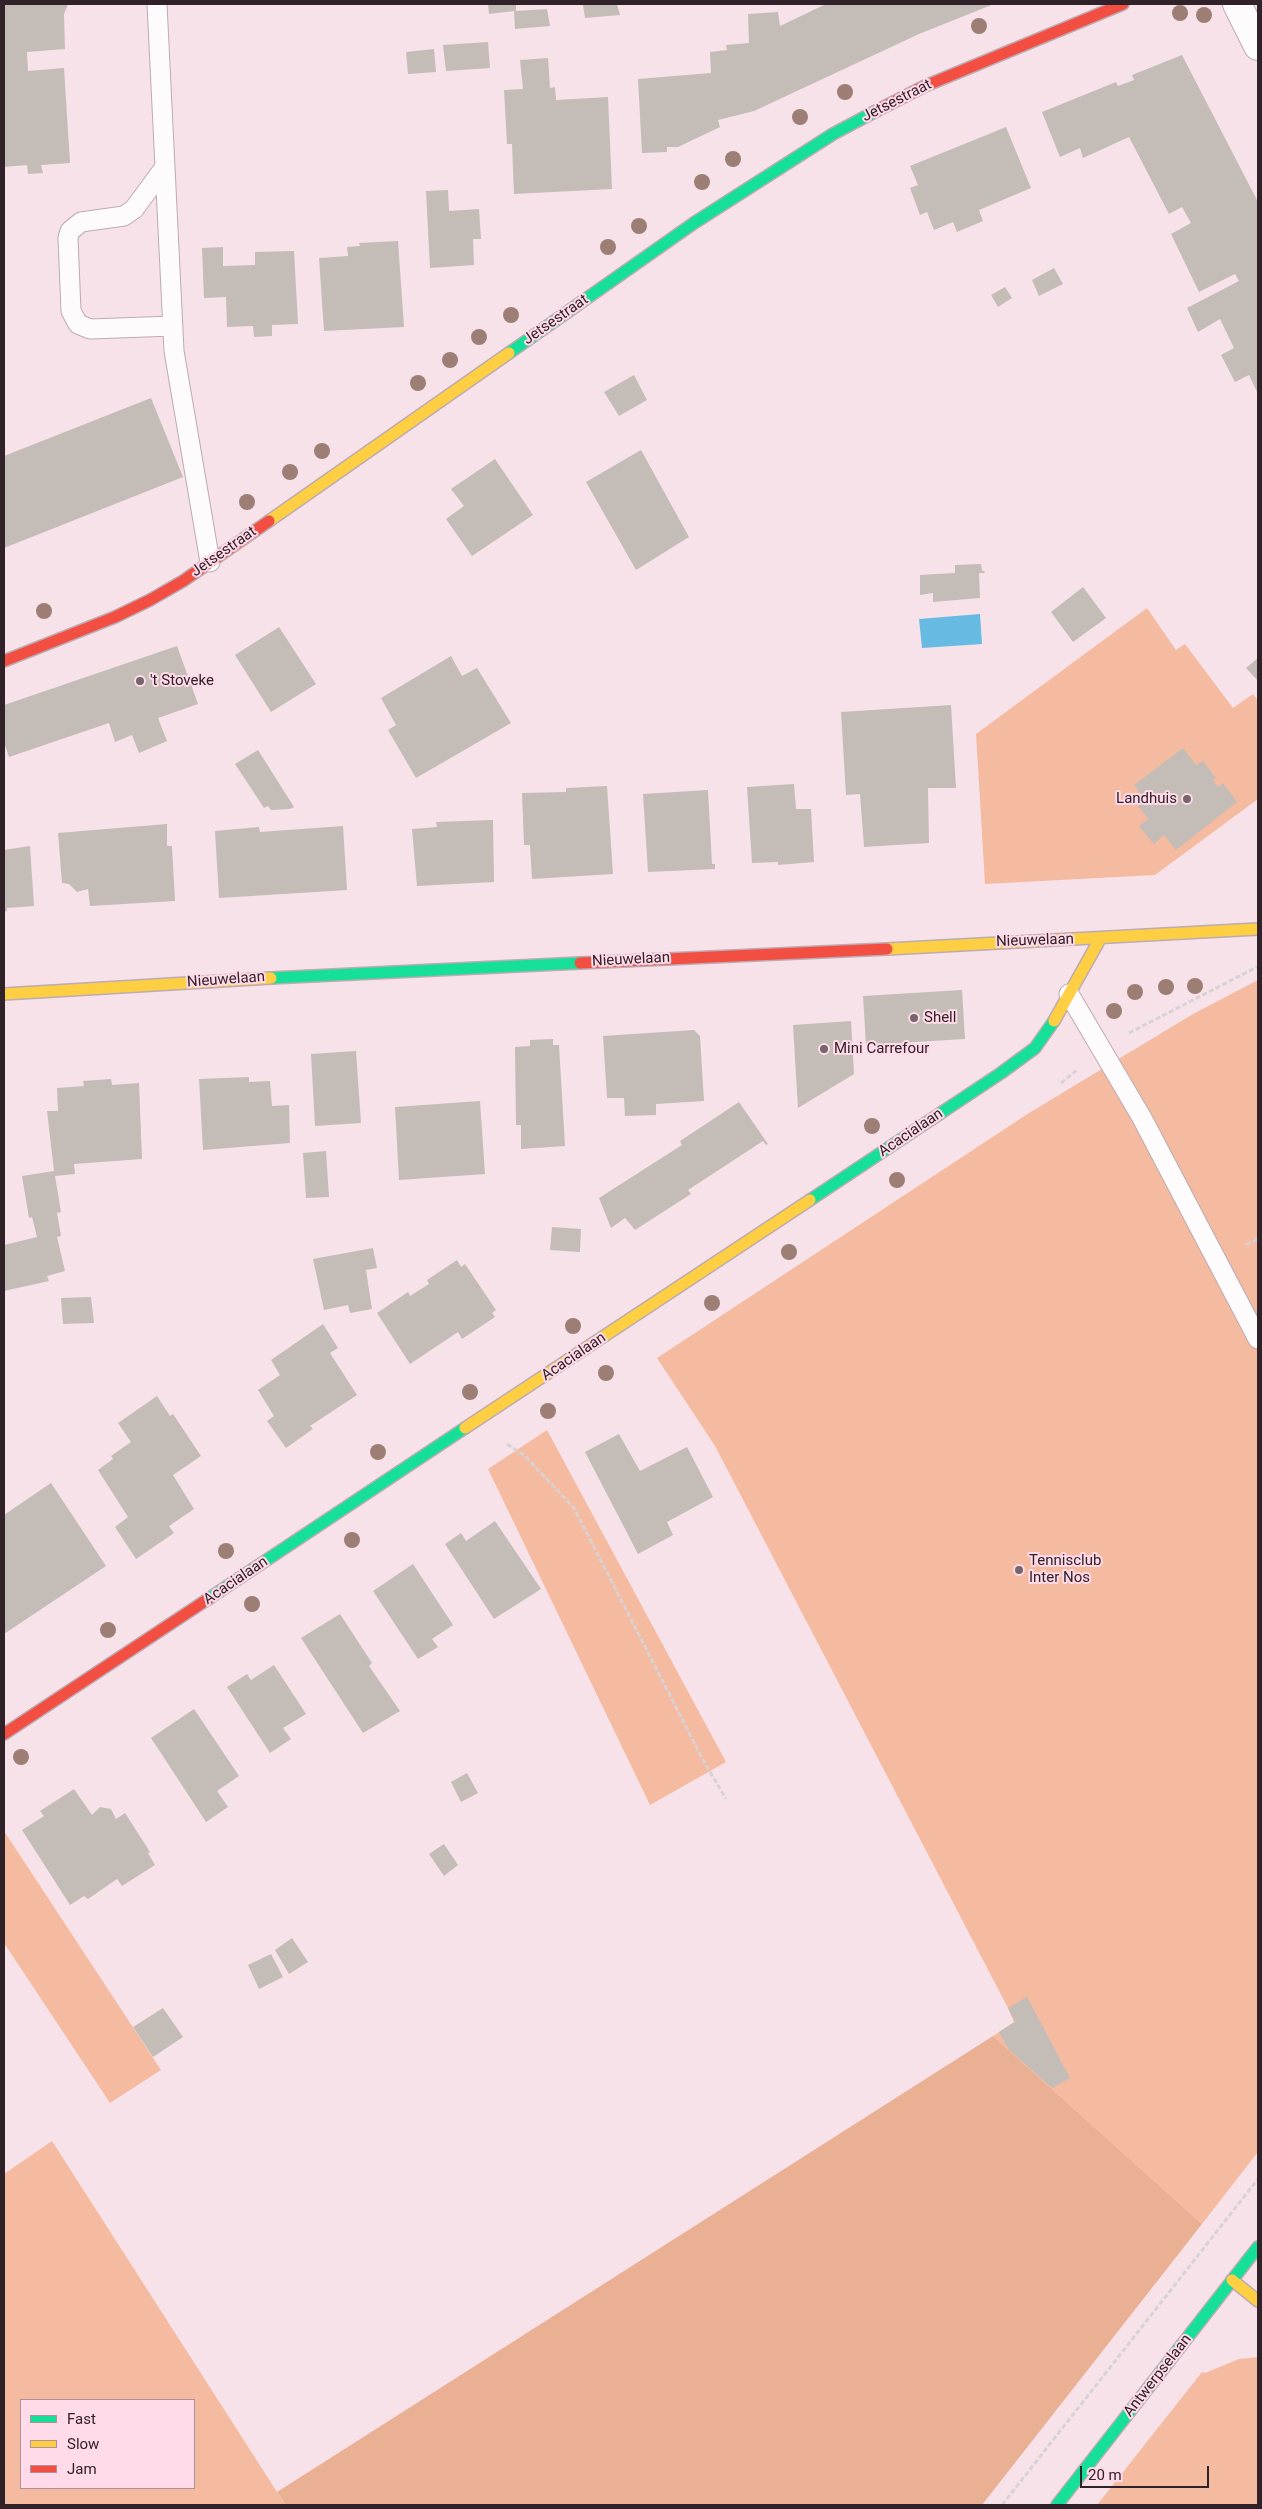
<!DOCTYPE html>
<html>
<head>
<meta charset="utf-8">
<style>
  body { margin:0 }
  #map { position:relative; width:1262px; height:2509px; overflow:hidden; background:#f7e2ea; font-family:Roboto,sans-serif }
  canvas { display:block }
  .frame { position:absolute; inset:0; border:5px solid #312128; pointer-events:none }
  .legend { position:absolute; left:20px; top:2399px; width:175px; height:90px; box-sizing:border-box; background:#ffdae9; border:1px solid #ad909c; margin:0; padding:6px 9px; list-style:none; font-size:15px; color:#312128 }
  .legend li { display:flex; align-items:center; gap:10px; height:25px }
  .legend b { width:25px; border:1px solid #ad909c }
  .scale { position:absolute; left:1080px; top:2466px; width:129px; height:22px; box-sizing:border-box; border:2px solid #312128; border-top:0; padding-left:6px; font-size:15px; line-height:18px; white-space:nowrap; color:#312128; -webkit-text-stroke:4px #ffdae9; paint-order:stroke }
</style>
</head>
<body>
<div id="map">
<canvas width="1262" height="2509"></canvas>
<div class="frame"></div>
<ul class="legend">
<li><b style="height:6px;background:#16e098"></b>Fast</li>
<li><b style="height:6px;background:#ffcf43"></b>Slow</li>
<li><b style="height:6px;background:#f24e42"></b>Jam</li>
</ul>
<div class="scale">20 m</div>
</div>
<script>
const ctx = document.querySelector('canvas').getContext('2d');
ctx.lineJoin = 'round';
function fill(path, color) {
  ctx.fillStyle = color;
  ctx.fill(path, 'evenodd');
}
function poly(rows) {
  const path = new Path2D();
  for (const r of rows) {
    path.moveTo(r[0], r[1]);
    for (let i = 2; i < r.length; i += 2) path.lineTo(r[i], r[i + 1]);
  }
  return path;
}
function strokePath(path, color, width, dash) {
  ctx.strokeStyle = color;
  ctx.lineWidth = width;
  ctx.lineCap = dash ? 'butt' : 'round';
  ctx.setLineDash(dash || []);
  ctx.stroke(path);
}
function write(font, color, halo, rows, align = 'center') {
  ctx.font = font + ' Roboto,sans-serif';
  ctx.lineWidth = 4;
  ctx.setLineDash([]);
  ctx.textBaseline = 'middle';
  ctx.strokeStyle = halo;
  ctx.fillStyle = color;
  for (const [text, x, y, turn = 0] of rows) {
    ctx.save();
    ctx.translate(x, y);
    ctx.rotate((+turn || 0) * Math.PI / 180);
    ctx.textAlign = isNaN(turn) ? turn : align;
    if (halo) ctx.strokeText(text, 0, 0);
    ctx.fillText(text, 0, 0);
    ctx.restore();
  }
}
fill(poly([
  [1147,608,1176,650,1185,644,1233,708,1253,694,1258,701,1258,799,1155,875,985,884,976,734],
  [1258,980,1258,2152,1202,2224,993,2036,1014,2022,1008,2008,715,1446,657,1358,1029,1113,1193,1014],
  [547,1430,726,1762,650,1805,488,1469],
  [4,1831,161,2070,110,2103,4,1943],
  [52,2141,277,2492,286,2505,4,2505,4,2174],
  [21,2400,194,2400,194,2488,21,2488],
  [1258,2357,1258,2505,1097,2505,1202,2372,1205,2373,1239,2359]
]), '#f5bba0');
fill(poly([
  [993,2036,1202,2224,982,2505,286,2505,277,2492]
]), '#eab094');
fill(poly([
  [980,614,982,644,922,648,919,619]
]), '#67bae2');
fill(poly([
  [4,4,68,4,64,14,65,49,27,52,28,71,64,68,70,163,41,165,43,173,28,174,27,165,4,167],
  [488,4,516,4,516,11,547,9,550,26,515,29,514,11,489,14],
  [599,4,617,4,620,15,585,18,583,5],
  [826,4,994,4,919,34,754,111,718,120,720,127,678,147,667,147,667,152,642,153,638,79,711,73,710,52,727,50,726,45,749,43,748,14,778,12,780,26],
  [488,42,490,68,446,71,443,45],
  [434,49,436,72,408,74,406,52],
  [1182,55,1258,202,1258,394,1249,375,1235,382,1221,355,1234,348,1220,319,1198,332,1187,308,1239,281,1235,274,1199,292,1171,234,1191,223,1182,207,1169,214,1129,137,1083,158,1080,148,1060,157,1042,112,1116,82,1118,86,1134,80,1132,75],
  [548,58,550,88,555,87,556,100,608,97,612,189,514,194,512,144,507,144,504,90,523,89,520,60],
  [1006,127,1031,188,979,210,983,221,957,232,953,222,934,230,927,212,920,215,910,188,918,185,910,166],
  [448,190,449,211,479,209,481,239,473,239,474,265,430,268,426,191],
  [398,241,404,327,324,331,319,258,348,256,347,247,360,246,359,243],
  [223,247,223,266,255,265,255,252,294,251,298,324,272,325,272,336,254,337,253,326,227,327,226,297,204,298,202,248],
  [1054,268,1063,284,1039,296,1032,280],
  [1005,287,1012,298,998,307,991,295],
  [634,375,647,400,619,416,604,392],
  [151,398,183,477,4,548,4,456],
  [641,450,689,537,636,570,586,482],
  [495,459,533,515,472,556,446,519,464,506,451,489],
  [981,564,982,571,985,571,984,573,979,573,980,598,933,602,933,593,920,595,920,575,955,573,955,565],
  [1083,587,1106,618,1073,642,1051,612],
  [279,627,316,684,271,712,235,655],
  [177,646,198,704,158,718,167,741,139,753,132,735,115,742,109,723,9,757,4,742,4,705],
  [451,656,462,676,477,668,511,723,416,778,388,730,396,725,381,698],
  [1258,658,1258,681,1246,668],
  [951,705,956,788,928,788,929,843,864,847,860,794,846,795,841,712],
  [1183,748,1196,765,1203,761,1216,778,1213,780,1218,787,1223,783,1237,802,1176,850,1164,835,1154,844,1139,826,1148,819,1135,802,1142,796,1134,785],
  [258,750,294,807,290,809,271,810,268,806,264,808,235,764],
  [794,784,796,809,811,809,814,862,778,865,778,862,752,863,747,787],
  [607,786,613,874,532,879,530,845,524,845,522,793,566,792,566,788],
  [708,790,712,864,715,864,715,869,648,872,643,794],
  [493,820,494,882,417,886,412,829,437,827,436,822],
  [167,824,167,846,172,846,175,901,90,906,88,889,77,892,69,884,62,883,58,833],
  [343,826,347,890,219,898,215,831,259,827,260,832],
  [30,846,34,906,7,908,7,911,4,912,4,850],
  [962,990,965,1039,866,1045,863,996],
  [851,1021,854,1074,798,1108,793,1025],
  [694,1030,700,1036,704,1101,656,1104,656,1115,625,1116,624,1098,607,1098,603,1036],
  [553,1039,553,1045,559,1045,565,1146,521,1149,521,1125,516,1125,515,1047,530,1046,530,1040],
  [356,1051,361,1123,315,1126,311,1054],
  [249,1077,249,1082,270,1081,272,1106,289,1105,290,1143,203,1150,199,1079],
  [111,1079,112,1085,139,1083,142,1159,74,1164,75,1174,55,1176,61,1212,57,1213,61,1236,57,1237,65,1271,47,1276,49,1281,4,1291,4,1245,37,1237,32,1217,29,1218,22,1176,54,1171,47,1111,58,1111,57,1088,84,1086,83,1081],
  [480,1101,485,1174,399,1180,395,1107],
  [739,1102,768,1144,766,1145,763,1141,688,1190,691,1194,635,1230,625,1218,611,1228,599,1198,682,1145,680,1141],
  [326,1151,329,1197,306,1198,303,1153],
  [552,1227,581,1229,580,1252,550,1250],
  [373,1248,377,1268,366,1270,372,1309,350,1313,348,1305,324,1310,313,1259],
  [457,1260,461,1267,465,1264,496,1310,492,1313,495,1317,462,1339,458,1332,410,1364,377,1313,408,1292,410,1296,429,1284,427,1280],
  [91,1297,94,1323,63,1324,61,1298],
  [323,1324,338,1348,330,1353,357,1395,310,1426,313,1429,286,1448,267,1421,274,1416,258,1390,280,1375,271,1360],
  [157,1396,170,1416,173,1414,201,1456,173,1475,194,1509,169,1526,174,1533,136,1559,115,1527,128,1517,98,1470,113,1459,111,1456,131,1442,118,1423],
  [619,1434,640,1471,687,1447,713,1497,667,1522,673,1535,638,1554,585,1452],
  [51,1483,106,1566,4,1634,4,1515],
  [495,1521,541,1589,494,1619,445,1544,461,1533,466,1541],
  [413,1564,453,1625,432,1639,438,1647,418,1659,373,1591],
  [340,1614,372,1663,369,1666,400,1711,363,1733,301,1638],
  [274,1665,306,1714,283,1728,291,1739,270,1753,227,1687,247,1674,251,1680],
  [194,1709,239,1776,217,1791,228,1807,206,1822,151,1738],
  [467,1773,478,1793,461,1802,451,1782],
  [74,1789,92,1815,100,1807,111,1809,116,1819,125,1813,150,1852,148,1853,155,1865,122,1886,117,1879,88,1899,84,1896,70,1905,22,1830,44,1816,40,1811],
  [444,1844,458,1865,444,1876,429,1854],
  [292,1938,308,1962,289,1974,275,1950],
  [271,1954,283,1977,259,1989,248,1965],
  [1027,1997,1070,2078,1052,2088,1009,2050,999,2032,1015,2022,1008,2008],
  [163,2008,183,2037,153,2057,133,2027]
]), '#c4bcb7');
const lane = poly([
  [157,4,174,351,210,562],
  [165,167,134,209,124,216,81,222,70,231,68,238,71,311,78,324,90,329,173,326],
  [1069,994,1142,1118,1258,1339]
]);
const street = poly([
  [1237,4,1258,46]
]);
const fast = poly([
  [509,353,694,223,833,134,878,110],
  [271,978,580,963],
  [810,1200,1001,1073,1035,1048,1054,1021],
  [208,1599,465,1428],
  [1057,2505,1258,2247]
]);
const slow = poly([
  [269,521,509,353],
  [887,949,1258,929],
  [4,994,271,978],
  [1054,1021,1100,939],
  [465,1428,810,1200],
  [1232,2280,1258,2301]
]);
const jam = poly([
  [878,110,925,86,1123,4],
  [4,661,115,617,150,600,183,581,269,521],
  [580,963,887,949],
  [4,1734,208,1599]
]);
strokePath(lane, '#bcabb2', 21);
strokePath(street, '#bcabb2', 30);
strokePath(fast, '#bcabb2', 14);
strokePath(slow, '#bcabb2', 14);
strokePath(jam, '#bcabb2', 14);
strokePath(poly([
  [1129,1033,1257,967],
  [1061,1083,1077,1070],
  [1246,1245,1258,1239],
  [507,1444,525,1456,574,1508,702,1758,726,1799],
  [1002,2505,1258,2179]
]), '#d8d2d4', 3, [5, 2.5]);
strokePath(lane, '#fefbfc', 19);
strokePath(street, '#fefbfc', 28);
strokePath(fast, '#16e098', 11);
strokePath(slow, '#ffcf43', 11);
strokePath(jam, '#f24e42', 11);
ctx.fillStyle = '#9c7e75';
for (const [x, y] of [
  [1180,13],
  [1204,15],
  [979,26],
  [845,92],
  [800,117],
  [733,159],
  [702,182],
  [639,226],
  [608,247],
  [511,315],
  [479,337],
  [450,360],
  [418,383],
  [322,451],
  [290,472],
  [247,502],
  [44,611],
  [1195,986],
  [1166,987],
  [1135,992],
  [1114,1011],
  [872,1126],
  [897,1180],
  [789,1252],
  [712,1303],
  [573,1326],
  [606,1373],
  [470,1392],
  [548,1411],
  [378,1452],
  [352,1540],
  [226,1551],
  [252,1604],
  [108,1630],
  [21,1757]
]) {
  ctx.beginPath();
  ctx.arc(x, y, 8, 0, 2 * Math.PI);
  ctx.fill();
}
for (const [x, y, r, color] of [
  [140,681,5,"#76656c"],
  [1187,799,5,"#76656c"],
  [914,1018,5,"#76656c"],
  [824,1049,5,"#76656c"],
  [1019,1570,5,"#76656c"]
]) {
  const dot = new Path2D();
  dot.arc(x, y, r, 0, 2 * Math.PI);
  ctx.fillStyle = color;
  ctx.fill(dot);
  strokePath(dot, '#ffdae9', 2);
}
write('15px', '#312128', '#ffdae9', [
  ["Jetsestraat",897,101,-27],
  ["Jetsestraat",556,320,-35],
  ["Jetsestraat",224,552,-35],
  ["Nieuwelaan",1035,941,-2],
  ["Nieuwelaan",631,960,-3],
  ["Nieuwelaan",226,980,-4],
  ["Acacialaan",911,1133,-34],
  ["Acacialaan",574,1357,-34],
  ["Acacialaan",236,1581,-34],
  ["Antwerpselaan",1158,2376,-52]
]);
write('15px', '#312128', '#ffdae9', [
  ["'t Stoveke",150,681],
  ["Landhuis",1177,799,"right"],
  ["Shell",924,1018],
  ["Mini Carrefour",834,1049],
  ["Tennisclub",1029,1561],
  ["Inter Nos",1029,1578]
], 'left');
</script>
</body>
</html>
